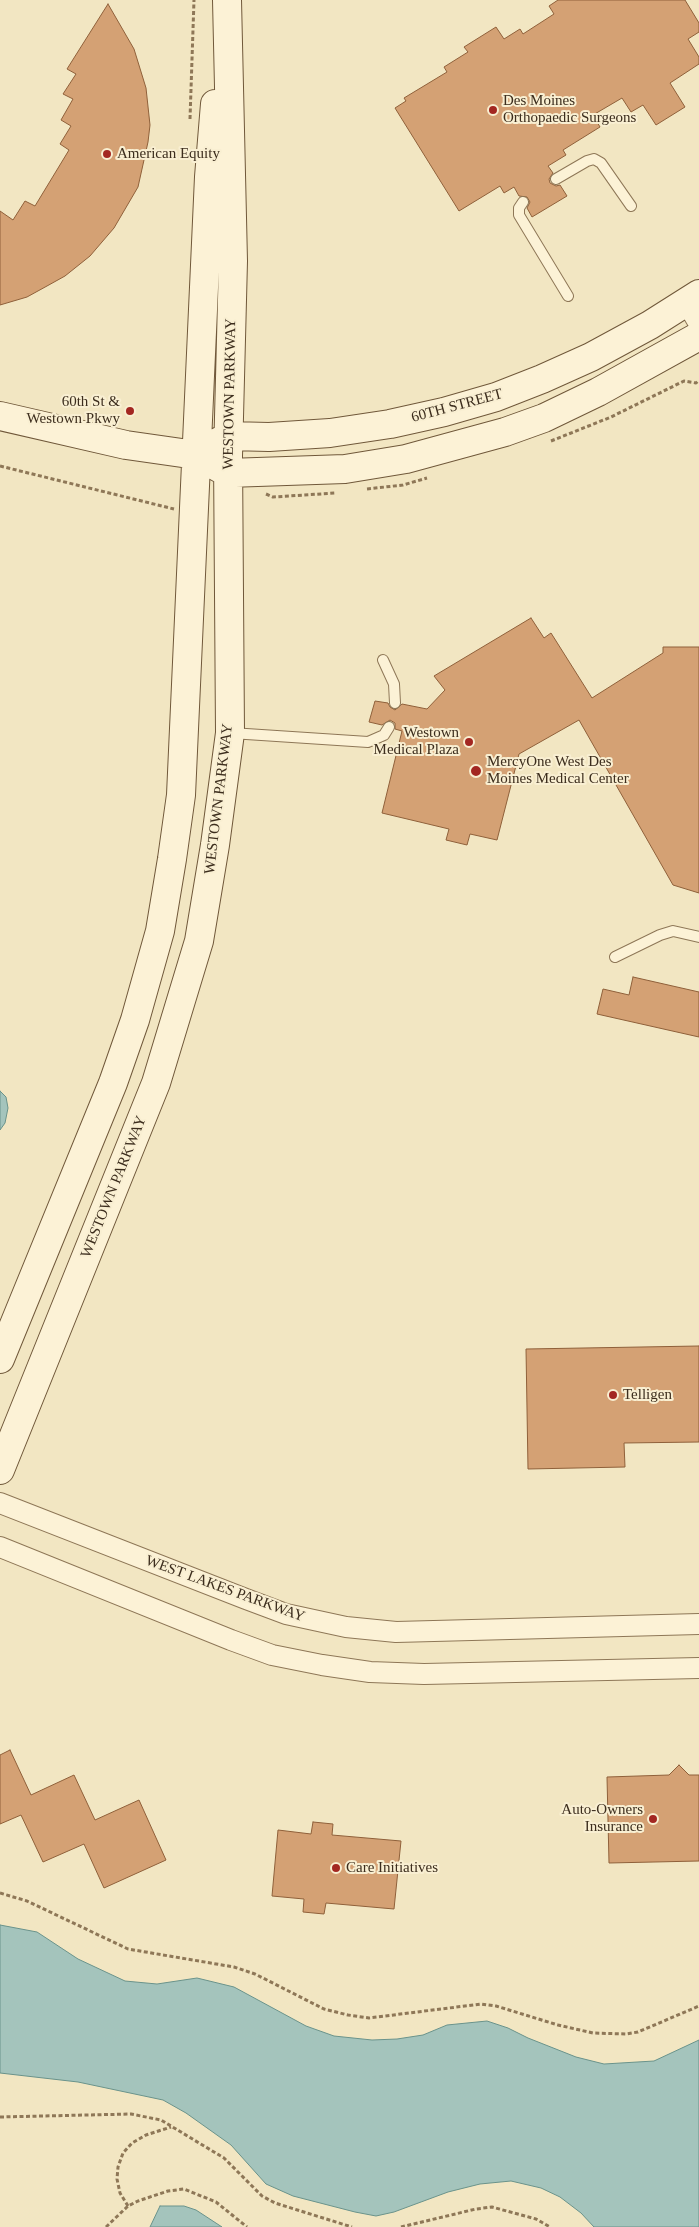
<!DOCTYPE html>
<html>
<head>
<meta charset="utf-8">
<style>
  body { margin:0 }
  canvas { display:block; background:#f2e6c2 }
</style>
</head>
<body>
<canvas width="699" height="2227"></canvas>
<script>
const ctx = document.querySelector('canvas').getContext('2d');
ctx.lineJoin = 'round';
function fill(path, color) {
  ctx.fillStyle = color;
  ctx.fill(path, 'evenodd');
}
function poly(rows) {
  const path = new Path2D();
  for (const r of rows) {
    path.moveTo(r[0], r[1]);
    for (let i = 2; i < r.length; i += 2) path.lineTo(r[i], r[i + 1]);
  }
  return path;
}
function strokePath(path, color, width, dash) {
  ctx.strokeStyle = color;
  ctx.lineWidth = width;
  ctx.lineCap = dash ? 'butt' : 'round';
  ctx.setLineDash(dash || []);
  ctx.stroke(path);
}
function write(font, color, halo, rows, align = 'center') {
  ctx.font = font + ' "Times New Roman",serif';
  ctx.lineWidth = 4;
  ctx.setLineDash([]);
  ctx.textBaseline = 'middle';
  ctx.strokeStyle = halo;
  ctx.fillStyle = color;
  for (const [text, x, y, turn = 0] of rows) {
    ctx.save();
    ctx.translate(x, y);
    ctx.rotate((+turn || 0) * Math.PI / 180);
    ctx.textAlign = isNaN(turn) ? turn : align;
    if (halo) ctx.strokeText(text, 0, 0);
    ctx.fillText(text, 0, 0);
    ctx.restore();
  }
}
const water = poly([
  [0,1091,6,1097,8,1108,5,1123,0,1130,0,1091],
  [0,1925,37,1932,78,1959,125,1981,157,1984,197,1978,234,1987,306,2026,334,2036,372,2040,397,2039,423,2035,447,2025,487,2021,508,2028,528,2038,576,2057,604,2064,654,2061,699,2040,699,2227,594,2227,581,2213,560,2197,541,2188,511,2181,480,2184,448,2192,394,2212,376,2216,355,2212,293,2196,266,2184,231,2145,186,2113,163,2100,78,2082,0,2073,0,1925],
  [160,2206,184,2206,196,2210,222,2227,150,2227,160,2206]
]);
fill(water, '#a4c4bc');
strokePath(water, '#6a938b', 1);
const building = poly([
  [558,0,685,0,699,23,699,32,688,39,699,57,699,64,670,83,685,107,656,125,643,105,631,112,622,98,593,115,600,127,563,150,566,155,548,166,553,173,549,179,550,183,556,186,560,185,567,196,532,217,527,208,530,202,527,197,519,196,514,187,504,193,500,186,459,211,395,108,406,101,404,98,447,72,444,67,468,52,464,47,496,27,504,39,520,29,523,34,554,14,549,6,558,0],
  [108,4,134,49,146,88,150,125,148,142,138,187,114,228,90,256,65,276,47,286,27,297,0,305,0,211,13,220,25,201,35,206,69,150,60,144,71,126,61,120,73,99,63,94,76,74,67,69,108,4],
  [531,618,544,638,551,633,592,698,663,653,663,647,699,647,699,893,673,885,579,720,519,754,497,840,470,834,467,845,446,840,449,829,382,813,402,731,395,729,395,723,390,720,382,725,369,722,375,701,388,703,390,707,395,710,402,704,427,709,445,690,434,676,531,618],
  [633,977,699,992,699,1037,597,1014,603,989,629,995,633,977],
  [699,1346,699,1442,624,1443,625,1467,528,1469,526,1349,699,1346],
  [10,1750,31,1795,74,1775,95,1820,139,1800,166,1860,104,1888,84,1844,43,1862,21,1815,0,1824,0,1755,10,1750],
  [679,1765,689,1775,699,1775,699,1861,609,1863,607,1777,669,1775,679,1765],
  [313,1822,333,1824,332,1835,401,1841,394,1909,326,1903,324,1914,303,1912,304,1899,272,1896,278,1830,311,1834,313,1822]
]);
fill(building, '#d4a174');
strokePath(building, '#8f603a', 1);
const lane = poly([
  [556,179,587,161,594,159,601,163,631,206],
  [523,202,519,208,519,215,568,296],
  [383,660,394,684,395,703],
  [231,733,368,742,384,735,389,727],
  [615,957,660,935,673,931,699,937]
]);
const street = poly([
  [686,302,699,324],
  [0,1503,246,1599,286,1614,346,1627,396,1632,699,1624],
  [0,1547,231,1640,272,1655,322,1665,370,1672,424,1674,699,1668]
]);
const secondary = poly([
  [0,416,126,445,196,455,228,473,345,469,406,459,505,432,544,418,598,392,699,336],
  [212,445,229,436,269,437,330,433,390,424,444,412,496,397,542,379,591,357,650,325,699,294],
  [0,1359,113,1083,135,1020,160,931,172,859,181,795,209,177,215,104],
  [0,1470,156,1083,199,941,215,845,230,733,228,456,233,261,227,0]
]);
strokePath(lane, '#8e7757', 12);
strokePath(street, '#8e7757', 22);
strokePath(secondary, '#70583a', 30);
strokePath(poly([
  [190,119,194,0],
  [551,441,611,417,684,381,696,383,699,380],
  [0,466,174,509],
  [367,489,403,485,427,478],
  [266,494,273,497,336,493],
  [0,1893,27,1901,128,1949,234,1967,255,1974,324,2009,348,2015,369,2018,481,2004,496,2006,558,2025,593,2033,626,2034,638,2032,699,2006],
  [0,2117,131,2114,161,2120,224,2158,262,2196,275,2203,352,2227],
  [128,2206,120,2193,117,2179,118,2167,123,2153,132,2143,146,2135,171,2127],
  [106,2227,128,2206,138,2201,168,2191,184,2189,216,2202,247,2227],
  [401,2227,476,2209,492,2207,536,2219,550,2227]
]), '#8e7757', 3, [4, 2.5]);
strokePath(lane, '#fcf2d6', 10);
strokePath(street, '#fcf2d6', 20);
strokePath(secondary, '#fcf2d6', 28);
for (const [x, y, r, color] of [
  [493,110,5,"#a32721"],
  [107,154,5,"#a32721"],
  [130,411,5,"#a32721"],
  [469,742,5,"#a32721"],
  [476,771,6,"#a32721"],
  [613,1395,5,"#a32721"],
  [653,1819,5,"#a32721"],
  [336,1868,5,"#a32721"]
]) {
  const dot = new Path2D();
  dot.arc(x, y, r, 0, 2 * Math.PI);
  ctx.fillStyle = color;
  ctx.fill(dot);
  strokePath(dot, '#f9efd2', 2);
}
write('15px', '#3c2d1d', '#f9efd2', [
  ["Des Moines",503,101],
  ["Orthopaedic Surgeons",503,118],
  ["American Equity",117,154],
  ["60th St &",120,402,"right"],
  ["Westown Pkwy",120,419,"right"],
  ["Westown",459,733,"right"],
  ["Medical Plaza",459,750,"right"],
  ["MercyOne West Des",487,762],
  ["Moines Medical Center",487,779],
  ["Telligen",623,1395],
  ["Auto-Owners",643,1810,"right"],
  ["Insurance",643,1827,"right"],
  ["Care Initiatives",346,1868]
], 'left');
write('15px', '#3c2d1d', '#f9efd2', [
  ["WESTOWN PARKWAY",230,394,-89],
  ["60TH STREET",457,406,-15],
  ["WESTOWN PARKWAY",219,799,-83],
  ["WESTOWN PARKWAY",114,1187,-68],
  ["WEST LAKES PARKWAY",225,1589,20]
]);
</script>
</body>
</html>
